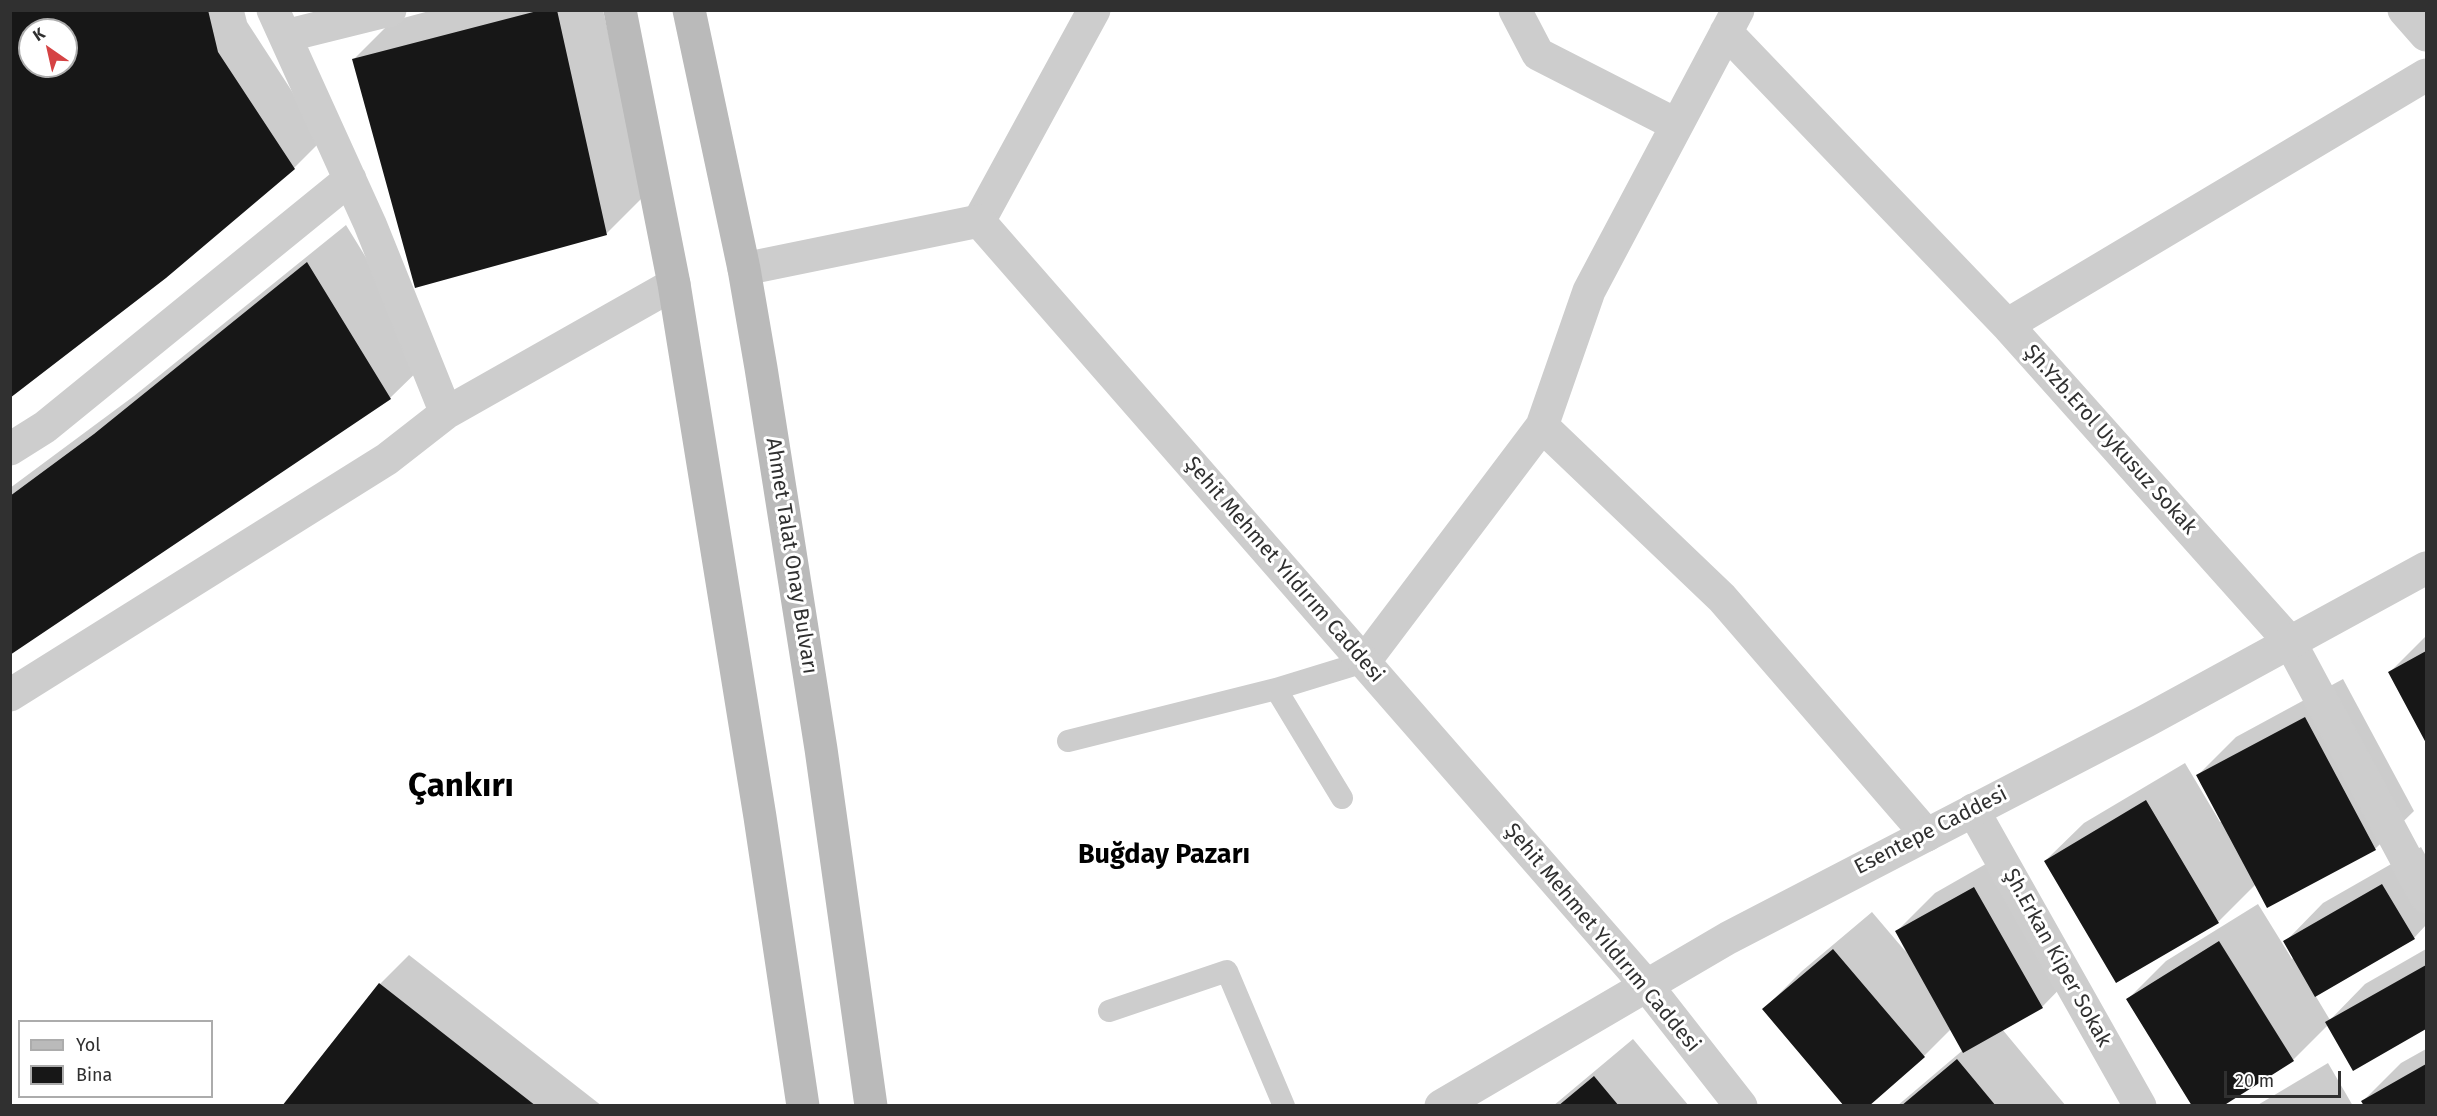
<!DOCTYPE html>
<html>
<head>
<meta charset="utf-8">
<style>
  body { margin:0 }
  #map { position:relative; width:2437px; height:1116px; overflow:hidden; background:#fff; font-family:"Fira Sans",sans-serif }
  canvas { display:block }
  .frame { position:absolute; inset:0; border:12px solid #303030; pointer-events:none }
  .legend { position:absolute; left:18px; top:1020px; width:195px; height:78px; box-sizing:border-box; background:#fff; border:2px solid #acacac; margin:0; padding:8px 10px; list-style:none; font-size:18px; color:#303030 }
  .legend li { display:flex; align-items:center; gap:12px; height:30px }
  .legend b { width:30px; border:2px solid #acacac }
  .north { position:absolute; left:18px; top:18px; width:60px; height:60px; box-sizing:border-box; background:#fff; border:2px solid #acacac; border-radius:50%; rotate:326deg; font-size:16px; font-weight:700; line-height:24px; text-align:center; color:#303030 }
  .north::after { content:''; display:block; margin:auto; width:21px; height:27px; background:#d54344; clip-path:polygon(50% 0,100% 100%,50% 72%,0 100%) }
  .scale { position:absolute; left:2224px; top:1071px; width:117px; height:27px; box-sizing:border-box; border:3px solid #303030; border-top:0; padding-left:8px; font-size:18px; line-height:21px; white-space:nowrap; color:#303030; -webkit-text-stroke:4px #fff; paint-order:stroke }
</style>
</head>
<body>
<div id="map">
<canvas width="2437" height="1116"></canvas>
<div class="frame"></div>
<ul class="legend">
<li><b style="height:8px;background:#bababa"></b>Yol</li>
<li><b style="height:16px;background:#171717"></b>Bina</li>
</ul>
<div class="north">K</div>
<div class="scale">20 m</div>
</div>
<script>
const ctx = document.querySelector('canvas').getContext('2d');
ctx.lineJoin = 'round';
function fill(path, color) {
  ctx.fillStyle = color;
  ctx.fill(path, 'evenodd');
}
function poly(rows) {
  const path = new Path2D();
  for (const r of rows) {
    path.moveTo(r[0], r[1]);
    for (let i = 2; i < r.length; i += 2) path.lineTo(r[i], r[i + 1]);
  }
  return path;
}
function strokePath(path, color, width, dash) {
  ctx.strokeStyle = color;
  ctx.lineWidth = width;
  ctx.lineCap = dash ? 'butt' : 'round';
  ctx.setLineDash(dash || []);
  ctx.stroke(path);
}
function write(font, color, halo, rows, align = 'center') {
  ctx.font = font + ' "Fira Sans",sans-serif';
  ctx.lineWidth = 6;
  ctx.setLineDash([]);
  ctx.textBaseline = 'middle';
  ctx.strokeStyle = halo;
  ctx.fillStyle = color;
  for (const [text, x, y, turn = 0] of rows) {
    ctx.save();
    ctx.translate(x, y);
    ctx.rotate((+turn || 0) * Math.PI / 180);
    ctx.textAlign = isNaN(turn) ? turn : align;
    if (halo) ctx.strokeText(text, 0, 0);
    ctx.fillText(text, 0, 0);
    ctx.restore();
  }
}
fill(poly([
  [10,10,244,10,247,22,323,139,294,168,10,396],
  [30,30,66,30,66,66,30,66],
  [433,10,603,10,645,195,607,233,354,59,392,21],
  [346,225,429,360,390,398,10,654,10,488,134,396],
  [2426,636,2426,740,2390,672],
  [2343,679,2414,811,2375,849,2256,884,2218,922,2045,861,2084,823,2185,763,2220,822,2222,821,2198,775,2236,737],
  [2421,847,2426,856,2426,925,2414,938,2315,995,2330,1020,2365,984,2426,949,2426,1027,2353,1069,2328,1025,2293,1060,2128,999,2166,961,2258,904,2292,959,2294,957,2285,942,2323,903],
  [2012,849,2080,968,2042,1007,2002,1029,2066,1106,1897,1106,1963,1050,1951,1029,1924,1056,1764,1009,1802,971,1872,912,1906,952,1896,932,1935,893],
  [409,955,602,1106,284,1106,380,984],
  [1633,1039,1689,1106,1553,1106],
  [2426,1049,2426,1106,2365,1106,2363,1101,2401,1063],
  [2328,1063,2353,1106,2256,1106]
]), '#0003');
fill(poly([
  [10,10,208,10,218,52,295,169,166,278,10,398],
  [30,30,66,30,66,66,30,66],
  [541,10,557,10,607,235,415,288,352,59],
  [307,262,391,399,10,655,10,496,94,434],
  [2426,651,2426,743,2388,672],
  [2305,717,2376,850,2267,908,2196,775],
  [2146,800,2219,923,2116,983,2044,861],
  [2382,884,2415,939,2315,997,2283,941],
  [1974,887,2043,1008,1963,1053,1895,931],
  [2219,941,2294,1061,2223,1106,2192,1106,2126,999],
  [1833,949,1925,1057,1869,1106,1844,1106,1762,1009],
  [2426,965,2426,1029,2353,1071,2325,1022],
  [379,983,536,1106,282,1106],
  [1957,1059,1996,1106,1901,1106],
  [2426,1064,2426,1106,2364,1106,2361,1101],
  [1594,1076,1619,1106,1558,1106]
]), '#171717');
strokePath(poly([
  [1276,689,1342,798],
  [1068,741,1276,689,1364,662],
  [1109,1011,1227,971,1284,1106]
]), '#cdcdcd', 22);
strokePath(poly([
  [273,10,370,224,446,413],
  [1515,10,1538,54,1677,125],
  [2404,10,2426,35],
  [1726,32,2007,325,2290,642,2426,896],
  [285,36,390,10],
  [979,221,1094,10],
  [2007,325,2426,75],
  [1542,426,1722,598,1927,835],
  [10,449,45,427,350,179],
  [1364,662,1542,426,1589,291,1738,10],
  [10,695,387,459,446,413,674,284],
  [1973,810,2140,1106]
]), '#cdcdcd', 33);
strokePath(poly([
  [744,269,979,221,1647,986,1741,1106],
  [1441,1106,1728,938,2146,721,2426,568]
]), '#cdcdcd', 33);
strokePath(poly([
  [620,10,674,284,760,817,803,1106],
  [689,10,744,269,761,368,821,749,871,1106]
]), '#bababa', 33);
write('21px', '#303030', '#fff', [
  ["Şh.Yzb.Erol Uykusuz Sokak",2110,440,48],
  ["Ahmet Talat Onay Bulvarı",791,556,81],
  ["Şehit Mehmet Yıldırım Caddesi",1284,570,49],
  ["Esentepe Caddesi",1931,831,-27],
  ["Şehit Mehmet Yıldırım Caddesi",1602,938,50],
  ["Şh.Erkan Kiper Sokak",2057,958,61]
]);
write('bold 27px', '#000', '#fff', [
  ["Buğday Pazarı",1164,855]
]);
write('bold 33px', '#000', '#fff', [
  ["Çankırı",461,787]
]);
</script>
</body>
</html>
